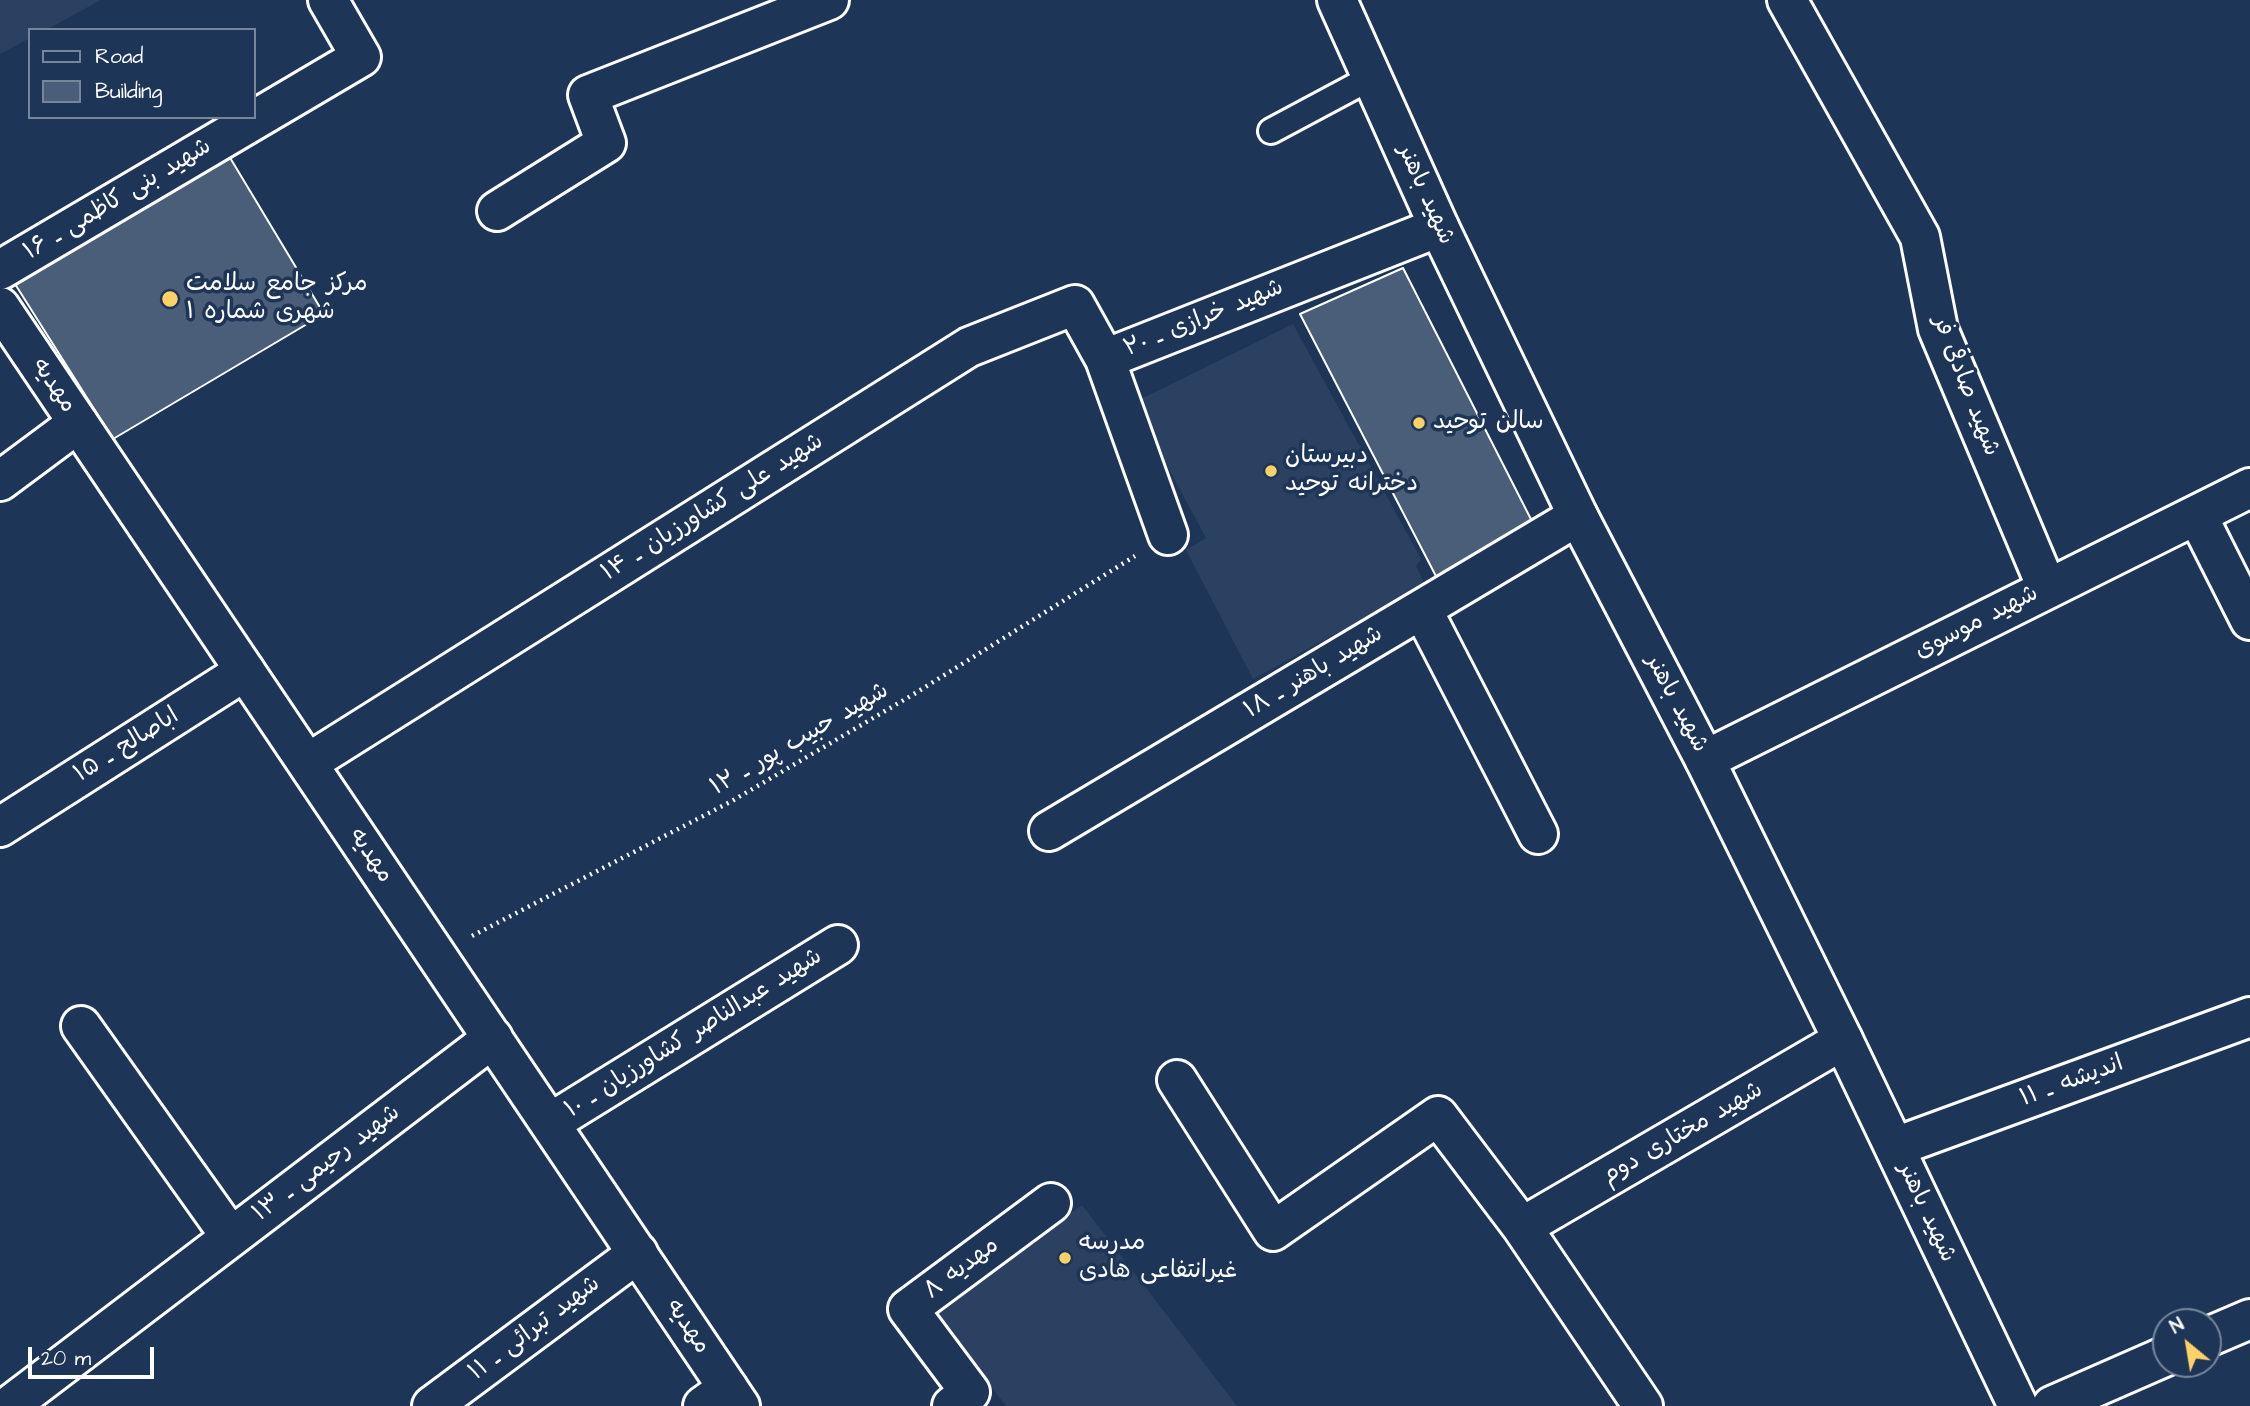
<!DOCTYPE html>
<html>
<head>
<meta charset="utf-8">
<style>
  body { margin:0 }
  #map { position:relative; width:2250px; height:1406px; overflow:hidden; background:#1d3557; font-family:"Architects Daughter",sans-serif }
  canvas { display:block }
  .legend { position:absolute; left:28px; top:28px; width:228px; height:91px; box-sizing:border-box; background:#1d3557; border:2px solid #77869a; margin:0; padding:9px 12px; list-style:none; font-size:21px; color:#fff }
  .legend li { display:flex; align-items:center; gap:14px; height:35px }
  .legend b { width:35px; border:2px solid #77869a }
  .north { position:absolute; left:2152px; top:1308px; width:70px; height:70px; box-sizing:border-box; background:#1d3557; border:2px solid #77869a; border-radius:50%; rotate:330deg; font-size:19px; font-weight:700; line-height:28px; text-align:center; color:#fff }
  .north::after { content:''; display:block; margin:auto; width:24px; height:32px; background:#ffd166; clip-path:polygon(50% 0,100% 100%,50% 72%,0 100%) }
  .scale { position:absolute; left:28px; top:1347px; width:126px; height:32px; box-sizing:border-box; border:4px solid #fff; border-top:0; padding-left:9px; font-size:21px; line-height:24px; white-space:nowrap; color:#fff; -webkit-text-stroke:5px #1d3557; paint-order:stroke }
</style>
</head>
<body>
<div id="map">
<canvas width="2250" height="1406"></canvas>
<ul class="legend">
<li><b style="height:9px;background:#1d3557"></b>Road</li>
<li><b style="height:19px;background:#4a5d79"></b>Building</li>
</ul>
<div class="north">N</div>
<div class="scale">20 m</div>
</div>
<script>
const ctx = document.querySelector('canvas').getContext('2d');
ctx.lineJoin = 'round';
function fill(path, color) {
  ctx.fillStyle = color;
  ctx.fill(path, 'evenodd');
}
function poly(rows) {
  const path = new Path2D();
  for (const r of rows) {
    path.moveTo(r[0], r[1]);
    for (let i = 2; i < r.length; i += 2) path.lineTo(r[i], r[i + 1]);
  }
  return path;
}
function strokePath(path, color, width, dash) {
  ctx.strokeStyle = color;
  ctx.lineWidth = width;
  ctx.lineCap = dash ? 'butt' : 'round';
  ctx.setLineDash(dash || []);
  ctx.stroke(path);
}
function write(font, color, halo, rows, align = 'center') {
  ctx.font = font + ' "Architects Daughter","Playpen Sans Arabic",sans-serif';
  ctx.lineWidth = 7;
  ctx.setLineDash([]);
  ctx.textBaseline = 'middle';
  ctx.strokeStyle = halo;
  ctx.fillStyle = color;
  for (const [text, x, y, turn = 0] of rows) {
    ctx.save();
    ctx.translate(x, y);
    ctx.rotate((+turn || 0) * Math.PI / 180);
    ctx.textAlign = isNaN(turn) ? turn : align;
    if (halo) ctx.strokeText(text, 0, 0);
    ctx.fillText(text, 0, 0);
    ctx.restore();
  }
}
fill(poly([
  [0,0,101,0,46,30,30,30,30,38,0,54],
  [1293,324,1421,559,1416,566,1425,585,1253,679,1186,550,1206,538,1133,403],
  [1082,1205,1237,1406,1006,1406,932,1311]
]), '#2a4161');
const building = poly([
  [229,156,324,314,113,439,15,284,229,156],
  [1403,268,1538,533,1439,582,1300,314,1403,268]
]);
fill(building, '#4a5d79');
strokePath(building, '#fff', 2);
const service = poly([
  [1271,131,1372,77]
]);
const minor = poly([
  [1787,0,1920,237,1938,329,2047,588],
  [497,211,606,143,588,95,829,0],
  [0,270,361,57,328,0],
  [0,481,78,423],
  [2197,515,2250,620],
  [1168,535,1105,359,1439,227],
  [1422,609,1538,834],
  [1705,760,2250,488],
  [308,763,969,347,1075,305,1105,359],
  [0,827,245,671],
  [1049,831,1578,516],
  [81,1026,231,1237],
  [1177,1080,1273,1231,1438,1116,1522,1227,1643,1406],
  [550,1123,838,945],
  [1895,1147,2250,1017],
  [1522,1227,1843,1040],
  [2208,1337,2250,1319],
  [9,1406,493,1038],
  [432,1406,638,1253],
  [703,1406,728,1388],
  [952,1406,970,1392,908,1309,1051,1203],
  [2052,1406,2166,1356]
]);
const tertiary = poly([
  [0,307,740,1406]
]);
const secondary = poly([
  [1337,0,1439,227,1578,516,1705,760,1843,1040,2018,1406]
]);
strokePath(service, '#fff', 30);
strokePath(minor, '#fff', 44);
strokePath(tertiary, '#fff', 44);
strokePath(secondary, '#fff', 44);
strokePath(poly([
  [472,936,732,801,914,694,1135,556]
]), '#fff', 4.5, [2, 5]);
strokePath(service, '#1d3557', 24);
strokePath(minor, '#1d3557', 38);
strokePath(tertiary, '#1d3557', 38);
strokePath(secondary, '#1d3557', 38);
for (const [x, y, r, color] of [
  [170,299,9,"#ffd166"],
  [1419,423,7,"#ffd166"],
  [1271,471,7,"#ffd166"],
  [1065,1258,7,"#ffd166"]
]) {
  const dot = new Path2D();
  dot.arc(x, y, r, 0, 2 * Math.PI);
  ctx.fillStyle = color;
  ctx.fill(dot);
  strokePath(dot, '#1d3557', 2.5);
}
write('24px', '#fff', '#1d3557', [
  ["شهید باهنر",1425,195,66],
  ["شهید بنی کاظمی ـ ۱۶",118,200,-31],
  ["شهید خرازی ـ ۲۰",1204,319,-22],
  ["مهدیه",53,386,56],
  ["شهید صادقی فر",1965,386,69],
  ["شهید علی کشاورزیان ـ ۱۴",713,508,-32],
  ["شهید موسوی",1977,623,-27],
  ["شهید باهنر ـ ۱۸",1314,673,-31],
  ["شهید باهنر",1676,704,62],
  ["شهید حبیب پور ـ ۱۲",800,740,-30],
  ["اباصالح ـ ۱۵",127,746,-32],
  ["مهدیه",370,856,56],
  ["شهید عبدالناصر کشاورزیان ـ ۱۰",694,1034,-32],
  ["اندیشه ـ ۱۱",2072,1082,-20],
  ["شهید مختاری دوم",1683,1134,-30],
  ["شهید رحیمی ـ ۱۳",327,1164,-37],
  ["شهید باهنر",1926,1213,65],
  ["مهدیه ۸",962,1269,-37],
  ["مهدیه",687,1327,56],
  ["شهید تبرائی ـ ۱۱",535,1329,-37]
]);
write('24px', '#fff', '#1d3557', [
  ["مرکز‌ جامع سلامت",186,285],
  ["شهری شماره ۱",186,313],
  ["سالن توحید",1433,423],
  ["دبیرستان",1285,457],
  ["دخترانه توحید",1285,485],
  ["مدرسه",1079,1244],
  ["غیرانتفاعی هادی",1079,1272]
], 'left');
</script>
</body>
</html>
